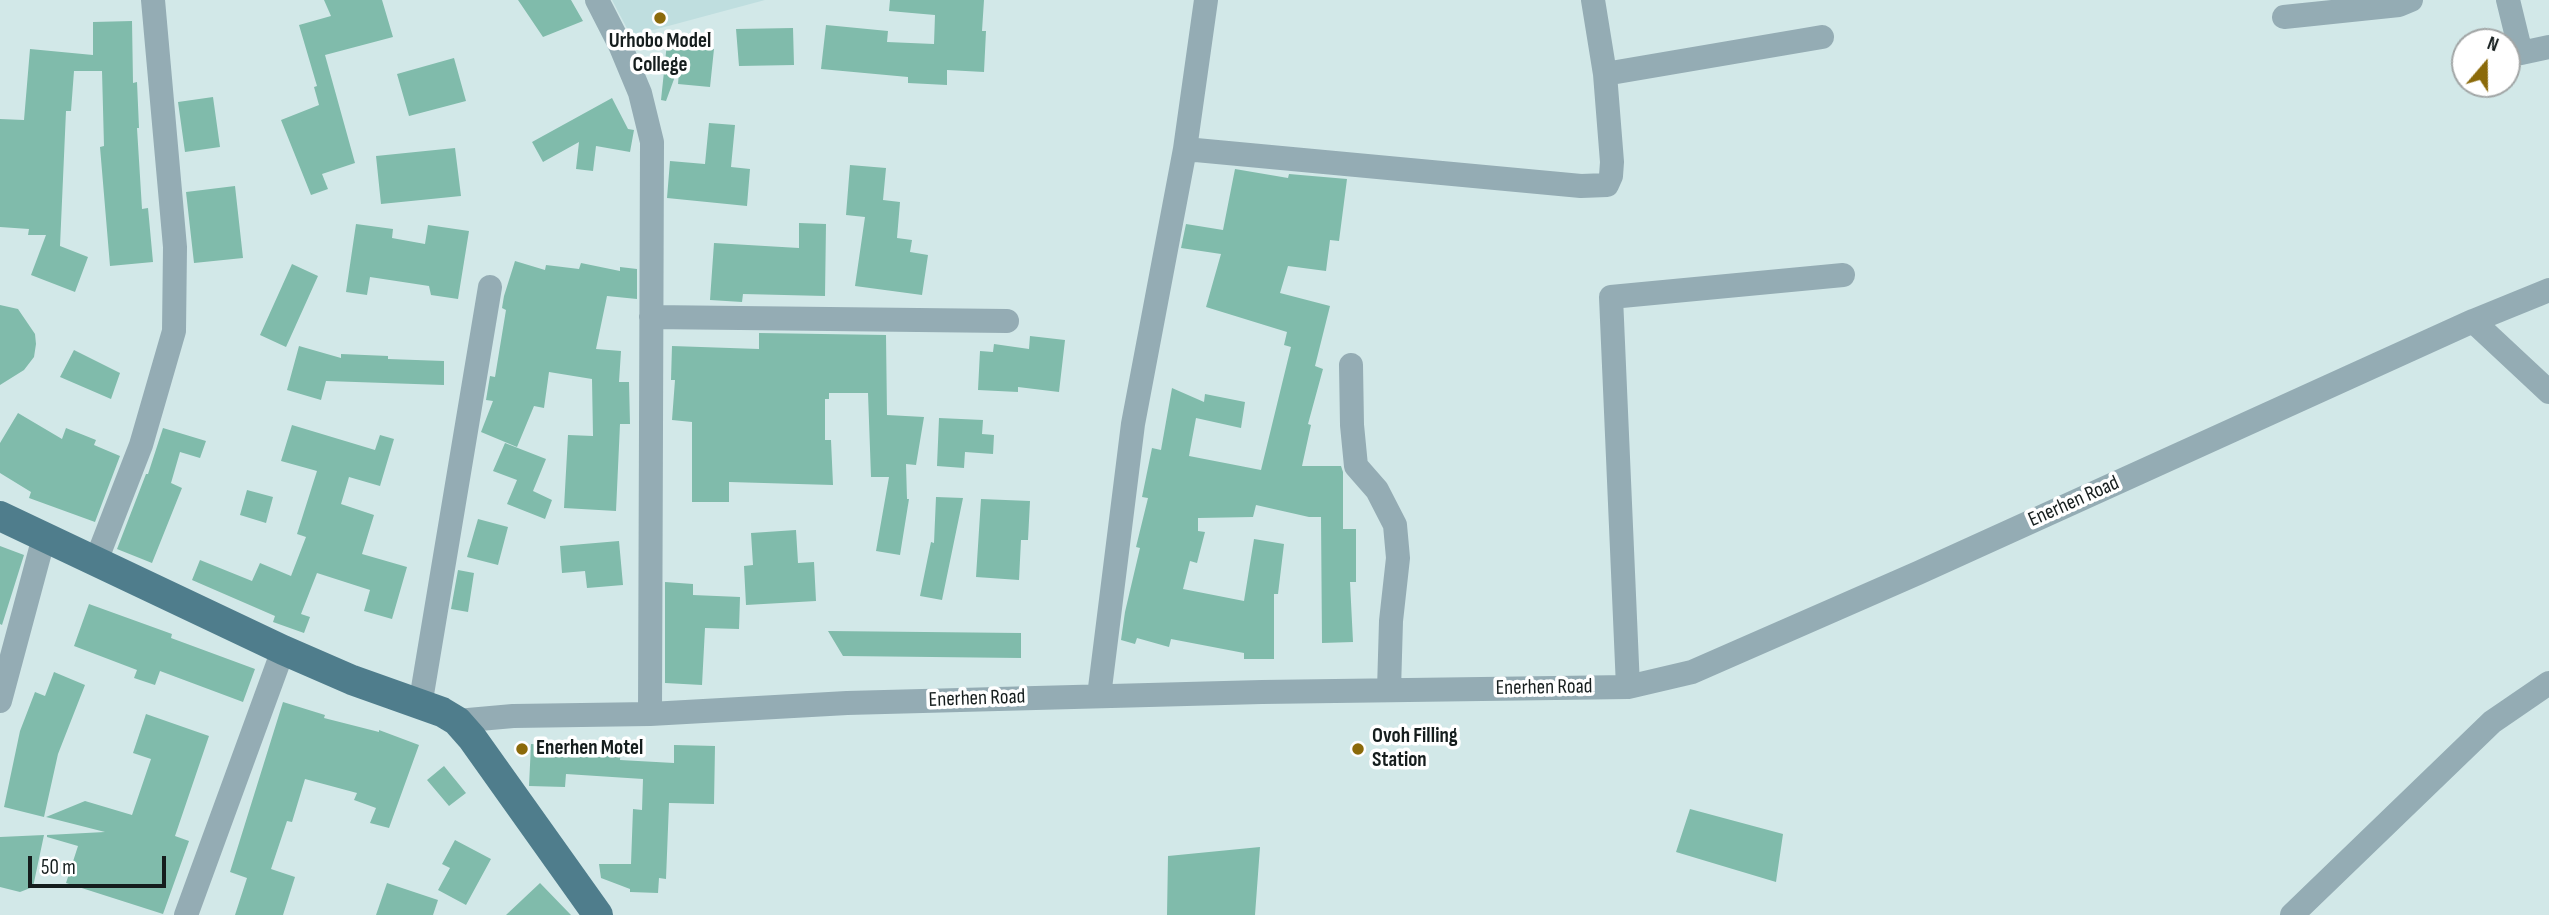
<!DOCTYPE html>
<html>
<head>
<meta charset="utf-8">
<style>
  body { margin:0 }
  #map { position:relative; width:2549px; height:915px; overflow:hidden; background:#d2e8e8; font-family:"Sofia Sans Condensed",sans-serif }
  canvas { display:block }
  .north { position:absolute; left:2451px; top:28px; width:70px; height:70px; box-sizing:border-box; background:#fff; border:2px solid #a1a5a5; border-radius:50%; rotate:20deg; font-size:19px; font-weight:700; line-height:28px; text-align:center; color:#151d1d }
  .north::after { content:''; display:block; margin:auto; width:24px; height:32px; background:#8b6a0a; clip-path:polygon(50% 0,100% 100%,50% 72%,0 100%) }
  .scale { position:absolute; left:28px; top:856px; width:138px; height:32px; box-sizing:border-box; border:4px solid #151d1d; border-top:0; padding-left:9px; font-size:21px; line-height:24px; white-space:nowrap; color:#151d1d; -webkit-text-stroke:5px #fff; paint-order:stroke }
</style>
</head>
<body>
<div id="map">
<canvas width="2549" height="915"></canvas>
<div class="north">N</div>
<div class="scale">50 m</div>
</div>
<script>
const ctx = document.querySelector('canvas').getContext('2d');
ctx.lineJoin = 'round';
function fill(path, color) {
  ctx.fillStyle = color;
  ctx.fill(path, 'evenodd');
}
function poly(rows) {
  const path = new Path2D();
  for (const r of rows) {
    path.moveTo(r[0], r[1]);
    for (let i = 2; i < r.length; i += 2) path.lineTo(r[i], r[i + 1]);
  }
  return path;
}
function strokePath(path, color, width, dash) {
  ctx.strokeStyle = color;
  ctx.lineWidth = width;
  ctx.lineCap = dash ? 'butt' : 'round';
  ctx.setLineDash(dash || []);
  ctx.stroke(path);
}
function write(font, color, halo, rows, align = 'center') {
  ctx.font = font + ' "Sofia Sans Condensed",sans-serif';
  ctx.lineWidth = 7;
  ctx.setLineDash([]);
  ctx.textBaseline = 'middle';
  ctx.strokeStyle = halo;
  ctx.fillStyle = color;
  for (const [text, x, y, turn = 0] of rows) {
    ctx.save();
    ctx.translate(x, y);
    ctx.rotate((+turn || 0) * Math.PI / 180);
    ctx.textAlign = isNaN(turn) ? turn : align;
    if (halo) ctx.strokeText(text, 0, 0);
    ctx.fillText(text, 0, 0);
    ctx.restore();
  }
}
fill(poly([
  [612,0,765,0,631,36]
]), '#bfdedf');
fill(poly([
  [324,0,382,0,393,37,325,55,355,163,322,174,328,189,311,195,281,120,319,105,314,87,317,86,299,25,331,16],
  [518,0,571,0,583,21,543,37],
  [890,0,984,0,982,31,986,31,984,72,947,70,947,85,908,83,908,77,821,69,826,25,888,31,887,42,934,44,935,15,889,11],
  [132,21,133,83,137,82,139,128,137,128,142,209,148,208,153,262,110,266,100,147,104,146,102,71,74,71,71,111,66,111,60,246,88,257,75,292,31,275,46,235,28,235,29,229,0,227,0,119,24,120,30,49,93,55,93,22],
  [793,28,794,65,739,66,736,29],
  [667,43,714,49,710,87,678,84,679,72,677,71,666,101,661,100],
  [454,58,466,101,409,116,397,74],
  [213,97,220,147,185,152,178,102],
  [612,98,628,129,634,130,630,152,596,146,593,171,576,169,579,142,543,162,532,142],
  [709,123,735,125,731,167,750,169,747,206,667,198,670,161,705,164],
  [455,148,461,196,381,204,376,156],
  [850,165,886,168,883,200,900,202,897,238,912,240,910,252,928,255,922,295,855,286,865,217,846,215],
  [1235,169,1288,178,1289,174,1347,179,1339,241,1330,240,1326,271,1288,266,1280,293,1330,306,1315,366,1323,369,1308,424,1311,425,1302,466,1341,466,1343,472,1343,529,1356,529,1356,582,1350,582,1353,642,1322,643,1321,517,1309,517,1256,505,1253,517,1198,518,1198,531,1205,532,1197,563,1190,561,1183,589,1244,601,1254,539,1284,544,1278,594,1274,594,1274,659,1244,659,1244,653,1171,639,1169,647,1137,638,1135,644,1121,640,1125,612,1140,548,1136,547,1148,498,1142,497,1152,448,1161,450,1172,388,1204,402,1205,394,1245,402,1241,428,1196,418,1189,456,1261,470,1291,347,1284,345,1287,332,1206,307,1221,254,1181,248,1186,224,1223,230],
  [235,186,243,258,194,263,186,192],
  [799,223,826,224,825,296,743,294,742,302,710,300,714,243,799,248],
  [356,224,393,229,392,238,425,244,428,225,469,231,458,299,431,295,429,286,370,277,367,295,346,292],
  [515,261,545,270,546,265,579,269,581,263,620,271,620,267,637,269,637,299,607,296,596,349,621,351,619,382,629,382,630,424,620,424,616,511,564,508,568,435,593,436,592,379,549,372,544,408,534,406,517,447,481,432,493,401,486,400,490,376,495,377,506,310,502,308,504,296],
  [292,264,318,276,286,347,260,335],
  [0,305,18,309,35,334,36,344,34,357,24,370,0,385],
  [759,333,886,335,887,415,924,417,916,465,906,464,907,499,909,499,900,555,876,551,889,477,871,477,868,393,829,393,829,399,825,399,825,440,831,440,833,485,729,482,729,502,692,502,692,422,672,420,675,380,671,380,672,346,759,349],
  [1030,336,1065,340,1059,392,1018,387,1018,392,978,390,980,351,993,352,994,344,1029,349],
  [299,346,341,358,341,354,388,356,388,359,444,361,444,385,326,381,321,400,287,390],
  [74,350,120,373,111,399,60,377],
  [18,413,62,439,66,428,96,440,94,445,120,456,95,522,29,498,31,492,0,473,0,443],
  [939,418,983,420,982,434,994,435,993,454,965,452,964,468,937,466],
  [292,425,375,450,380,435,394,439,380,486,349,477,341,504,374,515,362,554,407,567,392,619,364,611,370,590,317,573,301,614,310,617,304,633,273,622,275,616,192,580,200,560,252,581,260,563,291,576,306,537,297,534,317,471,281,461],
  [163,428,206,441,200,458,180,452,171,483,182,488,152,563,117,549,146,474,148,474],
  [505,443,546,459,533,491,552,500,545,519,507,504,517,480,493,471],
  [247,490,273,497,266,523,240,515],
  [936,497,963,498,942,600,920,596,931,542,934,543],
  [981,499,1030,501,1028,540,1021,540,1019,580,976,577],
  [478,519,508,527,498,565,467,557],
  [796,530,798,563,814,562,816,601,746,605,744,566,753,565,751,533],
  [619,541,623,585,587,588,585,571,562,573,560,546],
  [0,546,24,555,2,625,0,624],
  [458,570,474,573,468,612,451,609],
  [665,582,693,584,693,595,740,597,739,629,705,628,702,685,665,683],
  [89,604,172,634,171,638,255,669,243,702,160,671,155,685,134,678,137,670,74,646],
  [828,631,1021,633,1021,658,843,656],
  [54,672,85,685,58,754,44,817,4,807,20,731,35,692,45,696],
  [283,702,325,715,324,718,379,732,379,730,419,745,389,828,370,823,376,808,354,800,357,793,305,779,292,822,287,821,271,869,295,877,283,915,235,915,247,878,230,872],
  [146,714,209,736,175,836,189,841,163,914,66,883,78,846,47,837,47,835,105,832,46,817,85,801,132,815,151,759,133,753],
  [531,744,621,749,620,760,674,763,674,745,715,746,714,804,669,803,666,879,659,878,658,893,630,892,630,889,601,878,599,864,631,864,633,809,642,810,643,779,566,774,565,787,529,786],
  [444,766,466,793,449,806,427,780],
  [1690,809,1783,834,1776,882,1676,852],
  [44,835,33,887,20,892,0,887,0,837],
  [455,840,491,859,466,905,438,890,450,868,442,864],
  [1260,847,1255,915,1167,915,1168,856],
  [387,883,438,900,433,915,376,915],
  [540,883,571,915,506,915]
]), '#80bbab');
strokePath(poly([
  [597,0,620,45,640,93,652,142,650,714],
  [2508,0,2521,53,2549,47],
  [2284,17,2399,5,2411,0],
  [1605,74,1822,37],
  [1185,149,1581,186,1607,185,1611,176,1612,162,1605,74,1593,0],
  [651,317,1007,321],
  [2473,321,2549,392],
  [1351,365,1352,425,1356,466,1377,490,1395,525,1398,558,1391,621,1389,690],
  [96,561,141,445,174,331,175,247,153,0],
  [1628,687,1611,297,1843,275],
  [1099,696,1133,424,1185,149,1206,0],
  [0,701,44,537],
  [420,706,490,287],
  [457,721,513,716,650,714,847,703,1262,692,1628,687,1692,672,1918,573,2473,321,2549,290],
  [186,915,283,650],
  [2292,915,2492,722,2549,683]
]), '#94acb4', 24);
strokePath(poly([
  [0,516,283,650,352,680,442,712,457,721,472,738,598,915]
]), '#4f7d8c', 30);
for (const [x, y, r, color] of [
  [660,18,7,"#8b6a0a"],
  [522,749,7,"#8b6a0a"],
  [1358,749,7,"#8b6a0a"]
]) {
  const dot = new Path2D();
  dot.arc(x, y, r, 0, 2 * Math.PI);
  ctx.fillStyle = color;
  ctx.fill(dot);
  strokePath(dot, '#fff', 2.5);
}
write('bold 21px', '#151d1d', '#fff', [
  ["Urhobo Model",660,42,"center"],
  ["College",660,66,"center"],
  ["Ovoh Filling",1372,737],
  ["Station",1372,761],
  ["Enerhen Motel",536,749]
], 'left');
write('21px', '#151d1d', '#fff', [
  ["Enerhen Road",2074,502,-24],
  ["Enerhen Road",1544,688,-1],
  ["Enerhen Road",977,699,-2]
]);
</script>
</body>
</html>
